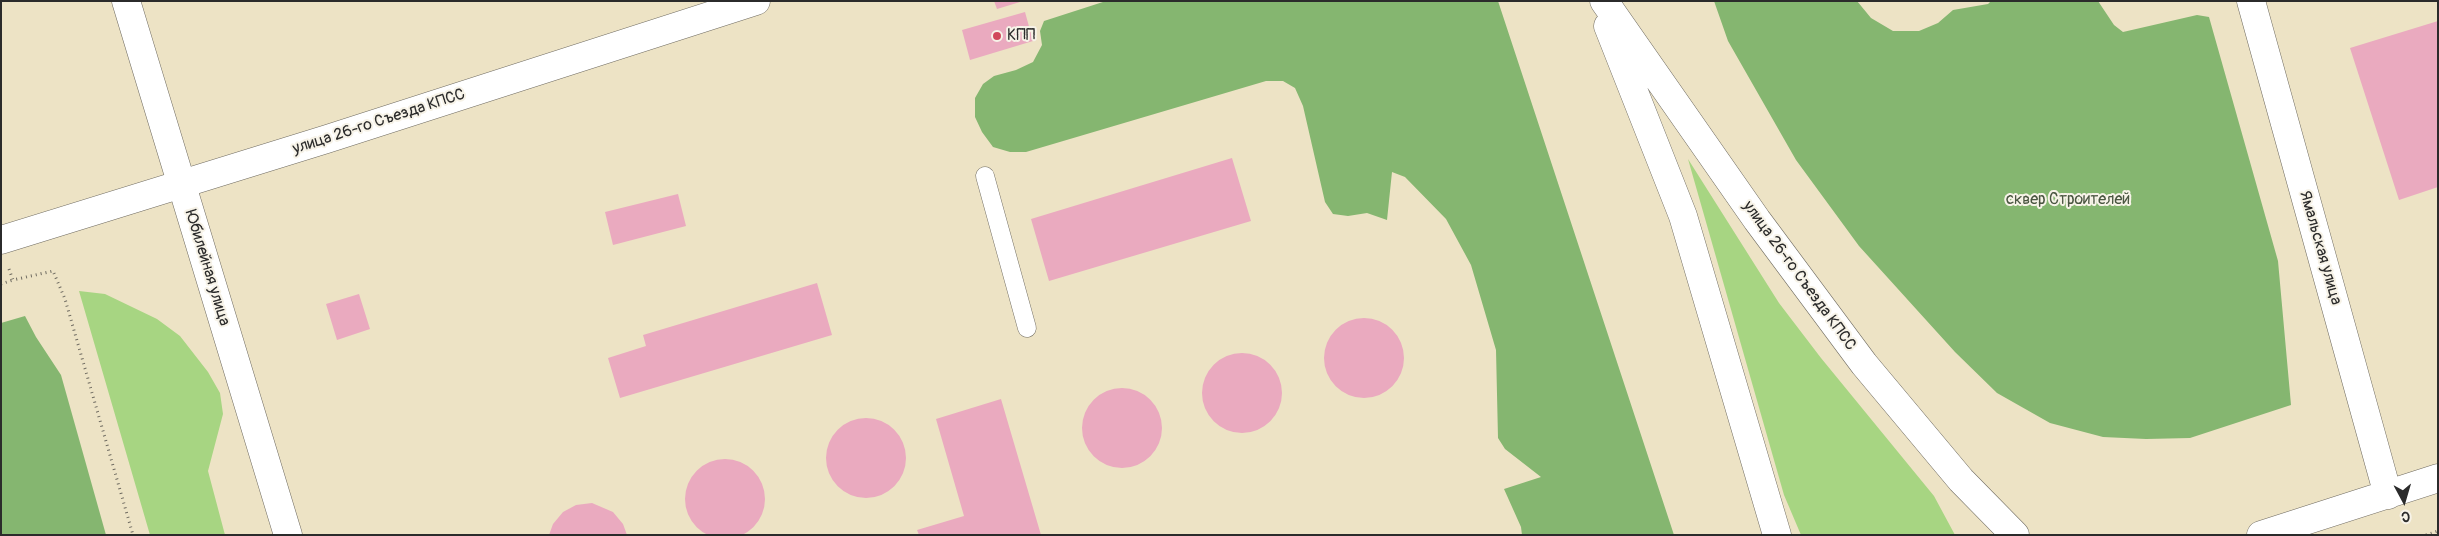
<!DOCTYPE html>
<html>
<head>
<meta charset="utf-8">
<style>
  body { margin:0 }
  #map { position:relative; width:2439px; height:536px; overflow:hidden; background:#ede3c5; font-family:Pangolin,sans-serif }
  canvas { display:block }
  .frame { position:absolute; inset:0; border:2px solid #2b2b2b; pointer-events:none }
  .north { position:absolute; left:2379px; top:476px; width:50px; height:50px; -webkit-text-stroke:4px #f7f3e8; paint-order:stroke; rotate:174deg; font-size:14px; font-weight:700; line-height:20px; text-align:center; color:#2b2b2b }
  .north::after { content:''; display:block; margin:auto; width:18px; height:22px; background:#2b2b2b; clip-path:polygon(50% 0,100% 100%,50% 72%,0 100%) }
</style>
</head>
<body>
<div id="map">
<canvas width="2439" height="536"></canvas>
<div class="frame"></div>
<div class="north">С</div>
</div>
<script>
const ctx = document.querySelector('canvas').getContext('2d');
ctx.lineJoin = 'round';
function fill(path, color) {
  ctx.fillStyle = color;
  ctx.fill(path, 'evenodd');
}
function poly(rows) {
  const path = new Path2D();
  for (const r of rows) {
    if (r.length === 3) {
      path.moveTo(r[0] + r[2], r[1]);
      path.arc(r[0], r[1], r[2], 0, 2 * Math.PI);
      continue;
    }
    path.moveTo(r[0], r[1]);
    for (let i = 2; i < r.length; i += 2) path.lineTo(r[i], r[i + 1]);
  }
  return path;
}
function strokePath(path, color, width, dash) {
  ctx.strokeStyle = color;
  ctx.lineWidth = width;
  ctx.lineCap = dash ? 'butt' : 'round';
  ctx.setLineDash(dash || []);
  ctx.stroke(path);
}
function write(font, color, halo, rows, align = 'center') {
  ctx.font = font + ' Pangolin,sans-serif';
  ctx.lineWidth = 4;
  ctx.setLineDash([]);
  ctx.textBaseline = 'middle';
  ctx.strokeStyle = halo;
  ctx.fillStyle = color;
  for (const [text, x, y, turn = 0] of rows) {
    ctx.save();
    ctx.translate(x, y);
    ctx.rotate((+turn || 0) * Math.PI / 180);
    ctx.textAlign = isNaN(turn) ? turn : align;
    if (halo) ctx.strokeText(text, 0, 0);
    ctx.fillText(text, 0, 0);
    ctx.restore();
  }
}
fill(poly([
  [1688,159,1779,303,1821,358,1934,496,1955,535,1801,535,1784,495],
  [79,291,105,294,157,319,180,336,208,372,220,393,223,414,208,471,225,535,150,535]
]), '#a7d582');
fill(poly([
  [1106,1,1498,1,1674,535,1522,535,1521,527,1504,489,1541,477,1505,449,1498,438,1496,350,1471,265,1446,219,1405,177,1392,172,1387,220,1367,213,1348,216,1333,214,1325,202,1303,106,1295,88,1283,81,1266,81,1026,152,1010,152,993,147,982,132,975,117,975,98,983,84,994,76,1016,70,1033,62,1042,45,1040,31,1044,21],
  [1714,1,1857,1,1871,18,1893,31,1919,31,1938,23,1953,10,1988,4,1991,1,2098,1,2114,25,2123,32,2197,15,2209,17,2278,261,2291,405,2190,438,2146,439,2103,437,2050,423,1997,393,1955,352,1859,246,1796,160,1728,41],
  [25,316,36,337,61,375,106,535,1,535,1,323]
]), '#85b670');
fill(poly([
  [994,1,1020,1,1020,2,997,9],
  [1025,12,1033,41,970,60,962,30],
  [2438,21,2438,187,2399,200,2350,48],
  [1232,158,1251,221,1049,281,1031,219],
  [678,194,686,226,613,245,605,212],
  [817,283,832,335,620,398,608,358,646,346,643,335],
  [359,294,370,329,337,340,326,304],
  [1364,358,40],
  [1242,393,40],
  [1122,428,40],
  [1001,399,1041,535,919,535,917,530,964,516,936,419],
  [866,458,40],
  [725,499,40],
  [592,503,613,512,623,524,627,535,549,535,553,524,563,512,576,505]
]), '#eaaabf');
const lane = poly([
  [985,176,1027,328]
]);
const secondary = poly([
  [126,1,288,535],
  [1604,1,1757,220,1864,364,1961,480,2015,535],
  [2251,1,2388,495],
  [1608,26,1683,216,1777,535],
  [1,240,327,139,756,1],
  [2261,535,2438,478]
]);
strokePath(lane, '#6f6b61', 19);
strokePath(secondary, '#6f6b61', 29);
strokePath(poly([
  [9,269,13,280,53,271,65,299,133,535],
  [1,284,13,280],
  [2426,535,2438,531]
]), '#6f6b61', 3, [1, 4]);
strokePath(lane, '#fff', 18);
strokePath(secondary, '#fff', 28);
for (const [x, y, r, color] of [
  [997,36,5,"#d1495b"]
]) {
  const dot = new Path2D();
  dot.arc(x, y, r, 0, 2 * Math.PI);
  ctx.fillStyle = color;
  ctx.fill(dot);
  strokePath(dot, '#f7f3e8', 2);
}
write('16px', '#2b2b2b', '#f7f3e8', [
  ["КПП",1007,36]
], 'left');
write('16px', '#2b2b2b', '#f7f3e8', [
  ["улица 26-го Съезда КПСС",379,122,-18],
  ["Ямальская улица",2320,248,74],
  ["Юбилейная улица",207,268,73],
  ["улица 26-го Съезда КПСС",1799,276,54]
]);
write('16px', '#4a5641', '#f7f3e8', [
  ["cквер Cтроителей",2068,200]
]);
</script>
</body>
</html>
